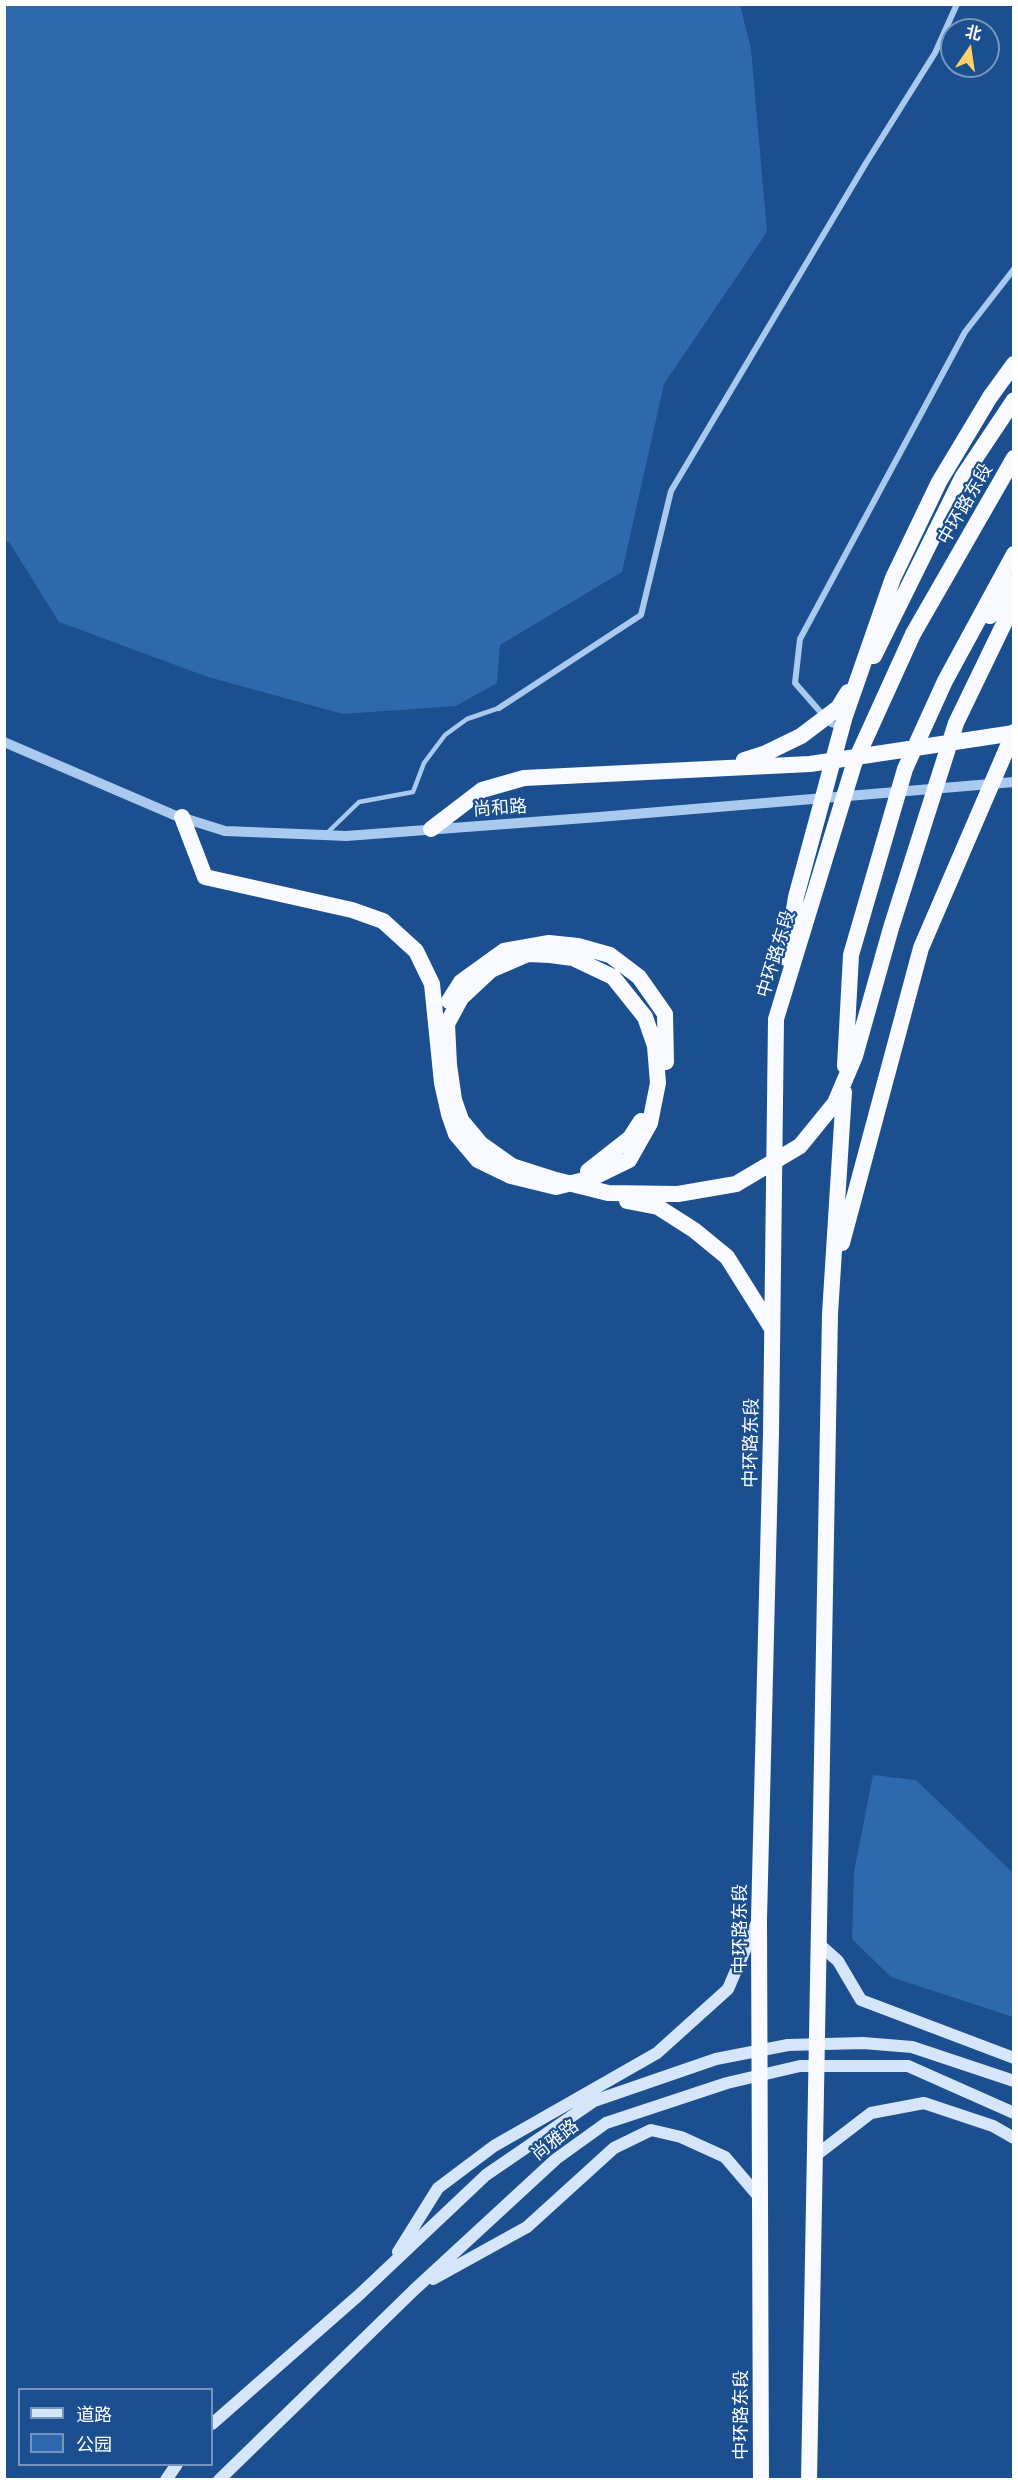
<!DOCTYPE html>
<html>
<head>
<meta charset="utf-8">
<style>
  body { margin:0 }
  #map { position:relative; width:1018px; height:2484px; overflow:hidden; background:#1b4f8f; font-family:"Golos Text","Noto Sans SC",sans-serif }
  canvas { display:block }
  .frame { position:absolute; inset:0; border:6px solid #fff; pointer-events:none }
  .legend { position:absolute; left:18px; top:2388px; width:195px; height:78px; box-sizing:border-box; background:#1b4f8f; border:2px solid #7695bc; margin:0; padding:8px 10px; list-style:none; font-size:18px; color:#fff }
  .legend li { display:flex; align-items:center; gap:12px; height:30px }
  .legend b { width:30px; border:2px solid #7695bc }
  .north { position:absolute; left:940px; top:18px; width:60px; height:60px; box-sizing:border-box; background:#1b4f8f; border:2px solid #7695bc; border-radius:50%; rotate:13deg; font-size:16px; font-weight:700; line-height:24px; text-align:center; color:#fff }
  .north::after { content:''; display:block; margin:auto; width:21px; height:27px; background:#ffd166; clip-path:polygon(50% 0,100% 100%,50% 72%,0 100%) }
</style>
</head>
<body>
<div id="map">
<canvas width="1018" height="2484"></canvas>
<div class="frame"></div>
<ul class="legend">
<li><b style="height:8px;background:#d6e6fa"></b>道路</li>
<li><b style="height:16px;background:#2e69ad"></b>公园</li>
</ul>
<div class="north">北</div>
</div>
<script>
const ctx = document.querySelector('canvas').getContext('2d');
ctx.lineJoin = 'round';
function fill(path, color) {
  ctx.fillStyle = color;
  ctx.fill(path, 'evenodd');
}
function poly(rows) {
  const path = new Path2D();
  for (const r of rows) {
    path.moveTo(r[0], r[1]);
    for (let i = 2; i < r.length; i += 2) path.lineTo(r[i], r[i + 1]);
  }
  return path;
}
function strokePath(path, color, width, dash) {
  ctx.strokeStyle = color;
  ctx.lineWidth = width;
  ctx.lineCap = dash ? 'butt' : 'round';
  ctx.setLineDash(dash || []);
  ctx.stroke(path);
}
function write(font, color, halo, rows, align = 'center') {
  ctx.font = font + ' "Golos Text","Noto Sans SC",sans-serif';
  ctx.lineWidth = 4.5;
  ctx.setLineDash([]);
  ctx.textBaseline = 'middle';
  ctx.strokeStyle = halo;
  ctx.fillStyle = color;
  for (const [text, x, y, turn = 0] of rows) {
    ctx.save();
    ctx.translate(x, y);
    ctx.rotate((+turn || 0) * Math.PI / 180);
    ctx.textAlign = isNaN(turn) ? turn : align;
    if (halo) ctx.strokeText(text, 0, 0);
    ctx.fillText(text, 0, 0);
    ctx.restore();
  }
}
fill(poly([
  [4,5,740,5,751,49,767,232,664,384,622,572,500,645,497,683,456,706,343,714,208,677,59,622,9,542,5,541],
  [873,1775,916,1780,1013,1873,1013,2017,891,1977,852,1939,854,1872]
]), '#2e69ad');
strokePath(poly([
  [326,834,359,802,413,792,424,763,445,735,467,719,499,708]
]), '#a9c9ee', 4.5);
strokePath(poly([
  [499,708,641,615,671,491,866,163,935,53,957,4],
  [840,726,831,724,795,683,800,639,965,332,1014,269]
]), '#a9c9ee', 6);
strokePath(poly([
  [4,742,174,815,225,831,324,835,346,836,599,817,1014,782]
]), '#a9c9ee', 10);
strokePath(poly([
  [819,1944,838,1961,861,2000,1014,2058],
  [815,2156,871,2113,924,2103,993,2126,1014,2138],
  [398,2252,438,2188,494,2146,657,2053,728,1989,757,1922],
  [433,2279,527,2227,614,2148,651,2130,681,2137,725,2157,760,2198],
  [212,2424,359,2295,486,2175,594,2101,716,2059,788,2045,863,2043,912,2047,1014,2081],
  [166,2480,177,2464],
  [219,2480,414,2290,556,2159,606,2123,727,2083,800,2066,908,2066,1014,2113]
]), '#d6e6fa', 12);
strokePath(poly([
  [990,616,1014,583],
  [874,656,962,478,1014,400],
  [744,760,766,753,801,736,838,708,848,692],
  [182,817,205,877,352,910,383,921,416,951,432,984,442,1083,449,1114,456,1134,478,1160,511,1176,556,1187,592,1178,629,1160,650,1123,658,1083,655,1046,645,1017,613,977,573,958,550,955,528,954,491,970,461,998,447,1024,449,1065,454,1100,461,1120,481,1144,512,1166,556,1180,608,1193,678,1194,736,1184,800,1146,835,1103,855,1056,891,928,956,723,1014,603],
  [431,829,482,790,524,778,810,764,1014,733],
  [786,958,796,897,845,716,893,578,939,482,990,397,1014,364],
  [449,1001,461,982,504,951,549,943,578,946,610,955,639,977,665,1014,666,1062],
  [845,1066,851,955,905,769,945,681,1014,554],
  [588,1171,630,1138,641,1121],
  [627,1201,658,1207,694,1230,727,1257,771,1327],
  [842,1243,921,948,1014,732],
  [761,2480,759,1919,771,1433,776,1019,854,764,913,634,1014,458],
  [809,2480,830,1314,844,1092]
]), '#f8faff', 16);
write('18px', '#fff', '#1b4f8f', [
  ["中环路东段",965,504,-60],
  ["尚和路",500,808,-4],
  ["中环路东段",776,954,-73],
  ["中环路东段",751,1443,-89],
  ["中环路东段",740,1929,-90],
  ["尚雅路",555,2140,-38],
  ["中环路东段",741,2415,-90]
]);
</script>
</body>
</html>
